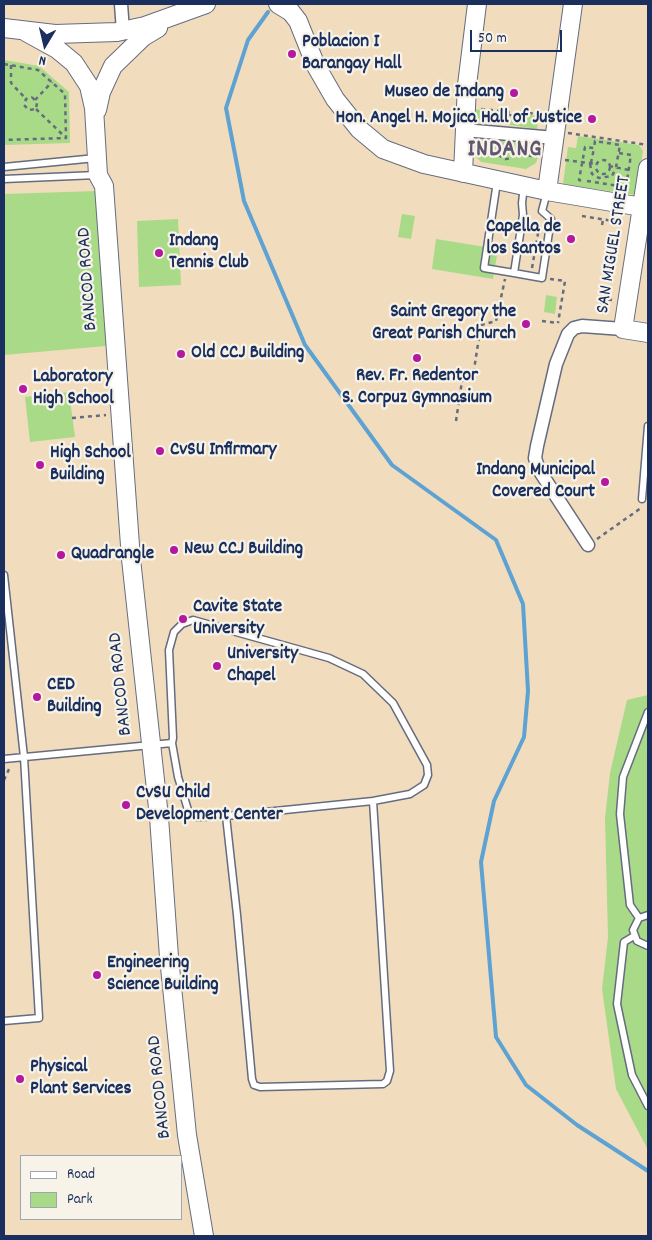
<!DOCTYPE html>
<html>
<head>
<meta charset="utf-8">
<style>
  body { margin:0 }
  #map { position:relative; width:652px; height:1240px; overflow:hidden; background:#f1ddbd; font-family:Dekko,sans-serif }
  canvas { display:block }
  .frame { position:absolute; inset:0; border:5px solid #1b2f5e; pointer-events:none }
  .legend { position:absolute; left:20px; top:1155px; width:162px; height:65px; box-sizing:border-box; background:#f7f3e8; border:1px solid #9fa5b1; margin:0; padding:6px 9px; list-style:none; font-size:15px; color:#1b2f5e }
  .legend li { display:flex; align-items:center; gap:10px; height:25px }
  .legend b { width:25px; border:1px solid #9fa5b1 }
  .north { position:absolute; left:20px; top:20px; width:50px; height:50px; -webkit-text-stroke:4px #f7f3e8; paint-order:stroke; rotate:189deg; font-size:14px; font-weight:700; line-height:20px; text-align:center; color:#1b2f5e }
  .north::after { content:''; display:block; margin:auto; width:18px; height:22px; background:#1b2f5e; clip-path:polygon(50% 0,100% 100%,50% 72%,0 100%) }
  .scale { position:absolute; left:470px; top:30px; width:92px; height:22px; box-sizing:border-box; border:2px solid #1b2f5e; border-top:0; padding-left:6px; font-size:15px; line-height:18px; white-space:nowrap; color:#1b2f5e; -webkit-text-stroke:4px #f7f3e8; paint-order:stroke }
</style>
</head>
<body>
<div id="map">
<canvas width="652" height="1240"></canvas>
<div class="frame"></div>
<ul class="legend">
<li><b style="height:6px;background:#fff"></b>Road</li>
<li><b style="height:14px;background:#a9da88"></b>Park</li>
</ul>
<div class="north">N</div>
<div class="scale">50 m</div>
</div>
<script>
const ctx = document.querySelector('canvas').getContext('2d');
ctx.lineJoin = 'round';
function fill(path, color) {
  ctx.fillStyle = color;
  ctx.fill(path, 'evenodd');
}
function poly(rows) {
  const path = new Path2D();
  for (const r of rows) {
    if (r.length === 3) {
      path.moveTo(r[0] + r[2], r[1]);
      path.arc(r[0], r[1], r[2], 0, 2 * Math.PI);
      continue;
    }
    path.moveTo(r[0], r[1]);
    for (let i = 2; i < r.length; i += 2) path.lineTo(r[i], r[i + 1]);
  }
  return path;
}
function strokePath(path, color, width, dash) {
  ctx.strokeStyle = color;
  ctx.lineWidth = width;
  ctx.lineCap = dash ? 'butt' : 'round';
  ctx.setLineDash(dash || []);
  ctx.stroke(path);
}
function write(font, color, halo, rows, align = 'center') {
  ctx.font = font + ' Dekko,sans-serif';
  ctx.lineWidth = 4.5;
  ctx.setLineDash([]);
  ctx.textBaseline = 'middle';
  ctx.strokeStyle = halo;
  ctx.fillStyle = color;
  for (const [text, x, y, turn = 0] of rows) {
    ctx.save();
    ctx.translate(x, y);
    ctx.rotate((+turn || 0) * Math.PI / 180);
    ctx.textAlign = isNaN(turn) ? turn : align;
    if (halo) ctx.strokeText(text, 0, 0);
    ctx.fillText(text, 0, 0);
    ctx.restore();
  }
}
fill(poly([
  [4,60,39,66,69,92,70,143,4,145],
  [473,109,501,113,503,116,502,124,479,121,476,124,471,122],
  [523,114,539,116,537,129,510,125,512,117,522,118],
  [578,136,639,145,643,151,636,195,563,184,568,147,576,148],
  [487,137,532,144,539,154,536,163,526,169,481,162,475,156,475,146,479,141],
  [96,191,106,346,4,355,4,194],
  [402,214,415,216,411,239,398,237],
  [178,219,181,285,139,287,137,221],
  [436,239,498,249,493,279,432,269],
  [546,295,557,297,555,314,544,312],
  [69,392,75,437,30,442,25,397],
  [648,695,648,1148,647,1148,616,1089,602,989,608,937,605,818,610,773,627,700]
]), '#a9da88');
strokePath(poly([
  [268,12,248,40,226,108,244,201,305,345,392,465,496,540,523,604,528,691,524,737,494,801,481,862,496,1037,526,1085,577,1125,648,1171]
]), '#5da2d2', 4);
const lane = poly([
  [4,167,96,158],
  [4,179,97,175],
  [497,182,484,268,514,273],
  [524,186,522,203,523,215,514,273,542,278,551,219,542,211,547,192],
  [642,499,648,426],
  [4,575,24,757,39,1018,4,1021],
  [4,759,172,743,173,738,169,650,174,632,182,624,193,620,329,658,363,674,393,703,427,765,428,775,424,785,410,794,373,801,226,816,198,817,191,814,188,810,178,777,172,743],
  [226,816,237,915,252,1079,254,1085,260,1087,383,1084,387,1081,390,1071,373,801],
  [648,915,639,918,633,930,637,941,648,946],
  [639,918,630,905,620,814,623,777,648,712],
  [634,936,624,942,617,1004,632,1075,648,1106]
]);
const street = poly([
  [121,4,123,31],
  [464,130,555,138],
  [588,545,539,470,535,458,537,446,556,364,568,334,574,328,582,326,623,329]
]);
const secondary = poly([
  [278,4,291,12,298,21,316,66,335,99,359,129,383,149,424,164,547,191,648,208],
  [4,28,55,34,117,32,145,26,206,4],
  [26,32,57,49,74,63,89,86,94,108,98,175,104,186,131,559,159,817,169,957,187,1135,204,1236],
  [97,110,101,92,113,66,143,37,158,28],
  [648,168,623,329,648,333],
  [463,173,467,85,477,4],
  [547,191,573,4]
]);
strokePath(lane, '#666c7f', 9);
strokePath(street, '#666c7f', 15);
strokePath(secondary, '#666c7f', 20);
strokePath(poly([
  [4,64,38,70,65,94,66,138,4,140],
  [11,65,11,83,26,99],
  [32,97,37,103,36,109,29,110,24,105,26,99,32,97],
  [35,100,52,82],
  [36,109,66,138],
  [481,109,509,112],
  [508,115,520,116,521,112,543,115],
  [507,123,509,110],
  [568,133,648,145],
  [506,152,7],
  [488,151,3.5],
  [513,153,537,157],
  [565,160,597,164],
  [603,167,7],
  [591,163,594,148],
  [590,164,592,174,599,178,612,176,616,168],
  [609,166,629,170],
  [581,181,579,180,585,147,594,148,595,141,620,145,616,167],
  [587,181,626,187,631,155,619,153],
  [582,216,619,222,618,218],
  [602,225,603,220],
  [532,268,540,222],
  [550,279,565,281,558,323],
  [603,293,600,312,603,313,605,299,612,300],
  [606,293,611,294,610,300],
  [542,321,558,323],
  [72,418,106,415],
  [456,421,462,381,473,376,481,325,496,321,505,279],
  [597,539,641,508],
  [4,780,10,767]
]), '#666c7f', 2.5, [4, 4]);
strokePath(lane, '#fff', 6);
strokePath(street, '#fff', 12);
strokePath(secondary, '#fff', 18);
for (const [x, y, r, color] of [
  [292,54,5,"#b5179e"],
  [514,93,5,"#b5179e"],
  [592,119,5,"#b5179e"],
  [571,239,5,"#b5179e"],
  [159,253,5,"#b5179e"],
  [526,324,5,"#b5179e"],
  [181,354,5,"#b5179e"],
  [417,358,5,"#b5179e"],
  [23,389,5,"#b5179e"],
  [160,451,5,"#b5179e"],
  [40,465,5,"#b5179e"],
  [605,482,5,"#b5179e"],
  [174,550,5,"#b5179e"],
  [61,555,5,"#b5179e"],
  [183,619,5,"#b5179e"],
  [217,666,5,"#b5179e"],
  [37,697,5,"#b5179e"],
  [126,805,5,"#b5179e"],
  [97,975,5,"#b5179e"],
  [20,1079,5,"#b5179e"]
]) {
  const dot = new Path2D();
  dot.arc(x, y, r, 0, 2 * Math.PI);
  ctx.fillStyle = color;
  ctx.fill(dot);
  strokePath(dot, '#f7f3e8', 2);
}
write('bold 19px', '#1b2f5e', '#f7f3e8', [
  ["Poblacion I",302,43],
  ["Barangay Hall",302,65],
  ["Museo de Indang",504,93,"right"],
  ["Hon. Angel H. Mojica Hall of Justice",582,119,"right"],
  ["Capella de",561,228,"right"],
  ["los Santos",561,250,"right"],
  ["Indang",169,242],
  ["Tennis Club",169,264],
  ["Saint Gregory the",516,313,"right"],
  ["Great Parish Church",516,335,"right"],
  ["Old CCJ Building",191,354],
  ["Rev. Fr. Redentor",417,377,"center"],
  ["S. Corpuz Gymnasium",417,399,"center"],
  ["Laboratory",33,378],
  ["High School",33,400],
  ["CvSU Infirmary",170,451],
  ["High School",50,454],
  ["Building",50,476],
  ["Indang Municipal",595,471,"right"],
  ["Covered Court",595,493,"right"],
  ["New CCJ Building",184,550],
  ["Quadrangle",71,555],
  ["Cavite State",193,608],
  ["University",193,630],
  ["University",227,655],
  ["Chapel",227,677],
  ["CED",47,686],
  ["Building",47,708],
  ["CvSU Child",136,794],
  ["Development Center",136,816],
  ["Engineering",107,964],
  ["Science Building",107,986],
  ["Physical",30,1068],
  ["Plant Services",30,1090]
], 'left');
write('19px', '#1b2f5e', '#f7f3e8', [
  ["SAN MIGUEL STREET",615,245,-81],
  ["BANCOD ROAD",89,279,-94],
  ["BANCOD ROAD",122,684,-96],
  ["BANCOD ROAD",161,1087,-96]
]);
ctx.letterSpacing = '1px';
write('bold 24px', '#5f5671', '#f7f3e8', [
  ["INDANG",505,152]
]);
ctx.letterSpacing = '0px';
</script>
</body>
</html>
